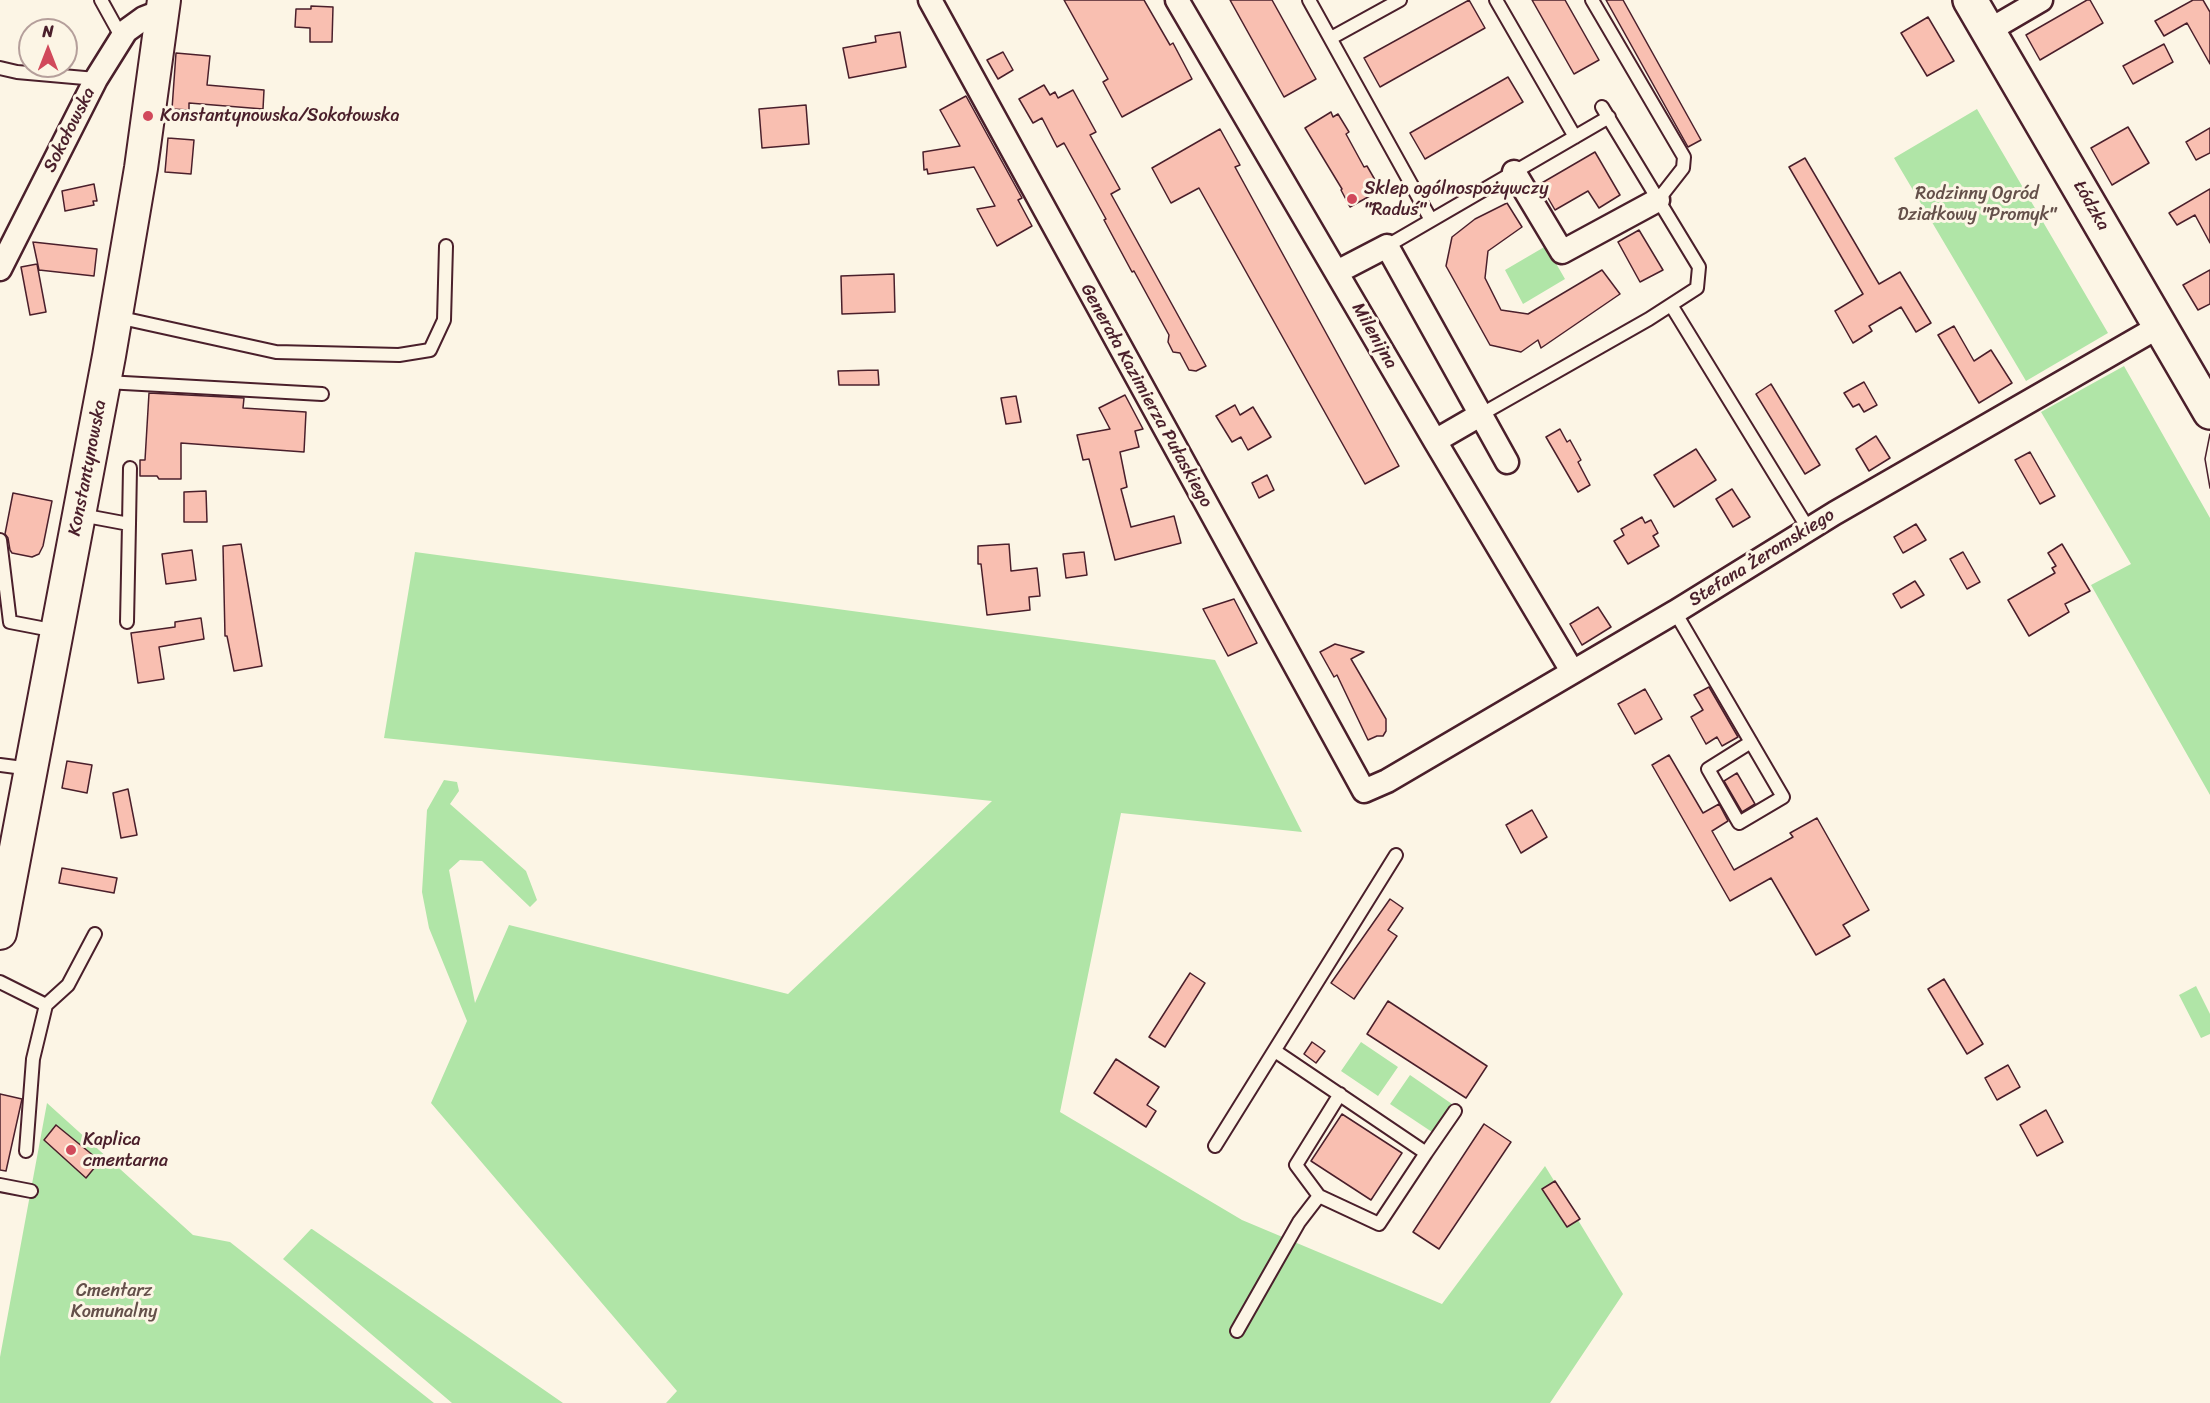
<!DOCTYPE html>
<html>
<head>
<meta charset="utf-8">
<style>
  body { margin:0 }
  #map { position:relative; width:2210px; height:1403px; overflow:hidden; background:#fcf5e5; font-family:Sriracha,sans-serif }
  canvas { display:block }
  .north { position:absolute; left:18px; top:18px; width:60px; height:60px; box-sizing:border-box; background:#fcf5e5; border:2px solid #b59f9b; border-radius:50%; rotate:0deg; font-size:16px; font-weight:700; line-height:24px; text-align:center; color:#4a1f2b }
  .north::after { content:''; display:block; margin:auto; width:21px; height:27px; background:#d1495b; clip-path:polygon(50% 0,100% 100%,50% 72%,0 100%) }
</style>
</head>
<body>
<div id="map">
<canvas width="2210" height="1403"></canvas>
<div class="north">N</div>
</div>
<script>
const ctx = document.querySelector('canvas').getContext('2d');
ctx.lineJoin = 'round';
function fill(path, color) {
  ctx.fillStyle = color;
  ctx.fill(path, 'evenodd');
}
function poly(rows) {
  const path = new Path2D();
  for (const r of rows) {
    path.moveTo(r[0], r[1]);
    for (let i = 2; i < r.length; i += 2) path.lineTo(r[i], r[i + 1]);
  }
  return path;
}
function strokePath(path, color, width, dash) {
  ctx.strokeStyle = color;
  ctx.lineWidth = width;
  ctx.lineCap = dash ? 'butt' : 'round';
  ctx.setLineDash(dash || []);
  ctx.stroke(path);
}
function write(font, color, halo, rows, align = 'center') {
  ctx.font = font + ' Sriracha,sans-serif';
  ctx.lineWidth = 6;
  ctx.setLineDash([]);
  ctx.textBaseline = 'middle';
  ctx.strokeStyle = halo;
  ctx.fillStyle = color;
  for (const [text, x, y, turn = 0] of rows) {
    ctx.save();
    ctx.translate(x, y);
    ctx.rotate((+turn || 0) * Math.PI / 180);
    ctx.textAlign = isNaN(turn) ? turn : align;
    if (halo) ctx.strokeText(text, 0, 0);
    ctx.fillText(text, 0, 0);
    ctx.restore();
  }
}
fill(poly([
  [1977,109,2108,333,2026,381,1894,158],
  [1546,246,1565,279,1523,304,1505,270],
  [2124,366,2210,518,2210,795,2091,585,2131,564,2041,412],
  [415,552,1215,660,1302,832,1121,813,1060,1112,1242,1220,1442,1304,1545,1166,1623,1294,1550,1403,666,1403,677,1391,431,1103,467,1021,429,928,422,892,427,810,444,780,457,782,459,791,450,804,526,871,537,900,530,907,482,861,460,860,449,870,475,1003,509,925,788,994,992,801,384,738],
  [2196,986,2210,1014,2210,1034,2201,1038,2179,995],
  [1361,1042,1398,1067,1378,1096,1341,1071],
  [1410,1075,1452,1104,1432,1132,1390,1104],
  [47,1103,193,1235,230,1242,434,1403,0,1403,0,1357],
  [311,1229,312,1229,563,1403,452,1403,283,1259]
]), '#b0e5a7');
const building = poly([
  [1064,0,1144,0,1170,45,1173,43,1192,79,1122,117,1103,82,1108,79,1064,0],
  [1230,0,1272,0,1316,79,1284,97,1230,0],
  [1469,0,1485,28,1380,87,1364,58,1469,0],
  [1532,0,1565,0,1599,60,1574,74,1532,0],
  [1606,0,1623,0,1701,140,1688,147,1606,0],
  [2087,0,2090,0,2103,23,2040,60,2026,35,2087,0],
  [2193,0,2203,0,2210,12,2210,64,2187,23,2164,36,2155,21,2193,0],
  [311,6,333,7,332,42,310,42,310,28,295,27,296,9,311,9,311,6],
  [1928,17,1954,61,1927,76,1901,33,1928,17],
  [900,32,906,67,849,78,843,48,876,42,875,36,900,32],
  [2164,44,2173,62,2133,84,2123,66,2164,44],
  [1003,52,1013,70,998,79,987,60,1003,52],
  [176,53,210,56,207,85,264,90,263,109,189,103,189,110,172,109,176,53],
  [1508,77,1523,102,1425,159,1410,133,1508,77],
  [1044,85,1050,95,1055,92,1058,98,1073,90,1096,132,1090,135,1120,189,1111,194,1206,366,1196,371,1189,370,1180,353,1173,352,1168,342,1169,335,1134,271,1132,272,1104,220,1106,219,1064,143,1057,147,1042,118,1033,123,1019,99,1044,85],
  [966,96,1022,198,1018,200,1032,226,997,246,977,209,995,206,974,167,928,174,927,169,924,170,923,152,960,146,940,110,966,96],
  [806,105,809,144,762,148,759,109,806,105],
  [1331,112,1333,117,1338,114,1349,132,1346,134,1364,167,1367,166,1378,185,1374,187,1377,192,1350,207,1341,190,1342,189,1305,128,1331,112],
  [2128,127,2149,163,2112,185,2091,148,2128,127],
  [2210,128,2210,153,2196,160,2186,142,2210,128],
  [1220,129,1240,165,1235,167,1399,466,1365,484,1199,188,1171,203,1152,168,1220,129],
  [168,138,194,140,191,174,165,172,168,138],
  [1595,152,1620,195,1599,208,1588,191,1555,210,1540,184,1595,152],
  [1805,158,1879,284,1900,272,1931,323,1916,332,1901,307,1869,326,1872,331,1853,343,1835,311,1863,294,1789,167,1805,158],
  [94,184,97,201,93,201,94,205,65,211,62,191,94,184],
  [2210,189,2210,243,2195,215,2177,225,2169,213,2210,189],
  [1507,203,1522,227,1488,251,1485,278,1501,310,1528,314,1602,270,1620,294,1541,348,1538,340,1521,352,1490,345,1446,266,1452,237,1475,219,1507,203],
  [1639,230,1663,270,1640,282,1618,242,1639,230],
  [33,242,97,249,94,276,39,270,33,242],
  [37,264,46,312,30,315,21,267,37,264],
  [2210,270,2210,304,2198,310,2183,285,2210,270],
  [894,274,895,312,842,314,841,276,894,274],
  [1954,326,1974,361,1991,350,2012,383,1979,403,1938,335,1954,326],
  [878,370,879,385,839,385,838,371,878,370],
  [1864,382,1877,405,1864,412,1859,404,1853,407,1844,393,1864,382],
  [1771,384,1820,465,1805,474,1756,394,1771,384],
  [149,393,244,398,243,408,306,412,304,452,181,443,181,479,159,479,157,476,140,476,140,460,145,460,149,393],
  [1125,395,1143,429,1135,431,1139,447,1120,452,1127,487,1121,489,1131,527,1174,516,1181,543,1115,560,1089,459,1083,460,1077,435,1110,429,1099,408,1125,395],
  [1016,396,1021,422,1006,424,1001,398,1016,396],
  [1235,405,1240,415,1253,407,1271,437,1248,450,1241,437,1232,442,1216,416,1235,405],
  [1560,429,1567,442,1570,440,1581,460,1578,462,1590,485,1578,492,1546,437,1560,429],
  [1876,436,1890,458,1869,471,1856,449,1876,436],
  [1696,449,1716,480,1674,507,1654,475,1696,449],
  [2030,452,2055,496,2040,504,2015,460,2030,452],
  [1267,475,1274,490,1259,498,1252,483,1267,475],
  [1732,489,1750,517,1733,527,1716,499,1732,489],
  [206,491,207,522,184,522,184,492,206,491],
  [13,493,52,501,43,546,39,554,32,557,12,553,10,550,8,538,5,534,13,493],
  [1642,517,1645,523,1651,520,1658,533,1653,536,1659,546,1628,564,1614,541,1624,535,1621,529,1642,517],
  [1916,524,1926,540,1903,553,1894,537,1916,524],
  [241,544,262,666,234,671,227,636,225,636,223,546,241,544],
  [1009,544,1011,571,1037,568,1040,596,1029,597,1030,610,987,615,981,564,978,564,978,546,1009,544],
  [2062,544,2090,591,2065,604,2069,612,2029,636,2008,600,2055,573,2052,568,2056,566,2048,553,2062,544],
  [192,550,196,580,166,584,162,554,192,550],
  [1084,552,1087,575,1066,578,1063,554,1084,552],
  [1963,552,1980,582,1967,589,1950,559,1963,552],
  [1915,581,1924,595,1901,608,1893,594,1915,581],
  [1234,599,1257,643,1228,656,1203,609,1234,599],
  [1598,607,1611,627,1582,645,1570,624,1598,607],
  [201,618,204,639,159,647,164,679,138,683,131,633,175,627,175,622,201,618],
  [1335,644,1364,652,1351,659,1386,719,1386,731,1383,736,1377,736,1368,740,1337,675,1334,677,1320,652,1335,644],
  [1709,687,1738,737,1722,746,1717,737,1706,744,1691,717,1703,710,1694,695,1709,687],
  [1645,689,1662,719,1635,734,1618,704,1645,689],
  [1669,755,1703,813,1719,804,1728,821,1712,831,1734,870,1793,837,1790,833,1817,818,1869,910,1843,925,1850,936,1816,955,1771,878,1730,901,1652,765,1669,755],
  [67,761,92,765,87,793,62,788,67,761],
  [1737,773,1755,804,1742,812,1724,781,1737,773],
  [128,789,137,835,121,838,113,793,128,789],
  [1532,810,1547,837,1521,853,1506,825,1532,810],
  [62,868,117,878,114,893,59,883,62,868],
  [1390,899,1403,908,1388,930,1397,936,1354,999,1331,983,1390,899],
  [1190,973,1205,983,1165,1047,1149,1037,1190,973],
  [1944,979,1983,1044,1967,1054,1928,989,1944,979],
  [1388,1001,1487,1066,1466,1098,1367,1034,1388,1001],
  [1312,1042,1325,1051,1316,1063,1304,1054,1312,1042],
  [1116,1059,1159,1087,1147,1105,1156,1111,1146,1127,1094,1093,1116,1059],
  [2008,1065,2020,1087,1997,1100,1985,1078,2008,1065],
  [0,1094,22,1099,6,1171,0,1170,0,1094],
  [2046,1110,2063,1142,2037,1156,2020,1125,2046,1110],
  [1342,1114,1402,1153,1371,1200,1311,1161,1342,1114],
  [1484,1124,1511,1142,1439,1249,1413,1232,1484,1124],
  [56,1125,100,1161,86,1178,44,1140,56,1125],
  [1555,1181,1580,1219,1567,1227,1542,1189,1555,1181]
]);
fill(building, '#f9bfb1');
strokePath(building, '#4a1f2b', 1.5);
const service = poly([
  [101,0,122,38],
  [1309,0,1431,220],
  [1496,0,1575,137],
  [1592,0,1684,157,1683,168,1658,200],
  [1331,38,1400,0],
  [0,68,17,72,96,79],
  [1387,246,1609,117],
  [1671,305,1809,530],
  [117,317,276,352,399,355,430,350,444,320,446,246],
  [106,382,322,394],
  [1480,415,1649,319,1697,288,1699,267,1602,107],
  [81,515,129,524,130,468],
  [0,540,10,622,41,628],
  [1675,612,1783,797,1739,823,1708,769,1751,742],
  [127,622,129,524],
  [0,765,31,769],
  [0,982,46,1005,68,985,95,934],
  [1275,1051,1426,1153,1455,1111],
  [1215,1146,1396,855],
  [26,1151,33,1059,46,1005],
  [0,1185,31,1191],
  [1319,1196,1379,1224,1426,1153],
  [1237,1331,1299,1222,1319,1196,1296,1165,1340,1094]
]);
const minor = poly([
  [930,0,1364,791,1387,781,1675,612,1835,513,2160,326],
  [1177,0,1435,441,1572,671],
  [1988,31,2041,0],
  [1514,172,1562,252,1658,200],
  [0,269,96,79,126,31,144,18,162,11],
  [1337,272,1387,246,1507,462],
  [1435,441,1480,415]
]);
const secondary = poly([
  [0,933,109,356,141,168,164,0]
]);
const primary = poly([
  [1970,0,2210,412]
]);
strokePath(service, '#4a1f2b', 16);
strokePath(minor, '#4a1f2b', 27);
strokePath(secondary, '#4a1f2b', 36);
strokePath(primary, '#4a1f2b', 38);
strokePath(service, '#fcf5e5', 12);
strokePath(minor, '#fcf5e5', 22);
strokePath(secondary, '#fcf5e5', 32);
strokePath(primary, '#fcf5e5', 33);
strokePath(poly([
  [2210,434,2205,459,2210,488]
]), '#4a1f2b', 1.5);
for (const [x, y, r, color] of [
  [148,116,6,"#d1495b"],
  [1352,199,6,"#d1495b"],
  [71,1150,6,"#d1495b"]
]) {
  const dot = new Path2D();
  dot.arc(x, y, r, 0, 2 * Math.PI);
  ctx.fillStyle = color;
  ctx.fill(dot);
  strokePath(dot, '#fcf5e5', 2);
}
write('18px', '#4a1f2b', '#fcf5e5', [
  ["Konstantynowska/Sokołowska",160,116],
  ["Sklep ogólnospożywczy",1364,189],
  ["\"Raduś\"",1364,210],
  ["Kaplica",83,1140],
  ["cmentarna",83,1161]
], 'left');
write('18px', '#4a1f2b', '#fcf5e5', [
  ["Sokołowska",70,130,-63],
  ["Łódzka",2091,206,60],
  ["Milenijna",1374,336,60],
  ["Generała Kazimierza Pułaskiego",1146,396,61],
  ["Konstantynowska",88,468,-79],
  ["Stefana Żeromskiego",1762,558,-32]
]);
write('18px', '#64504a', '#fcf5e5', [
  ["Rodzinny Ogród",1977,194],
  ["Działkowy \"Promyk\"",1977,215],
  ["Cmentarz",114,1291],
  ["Komunalny",114,1312]
]);
</script>
</body>
</html>
